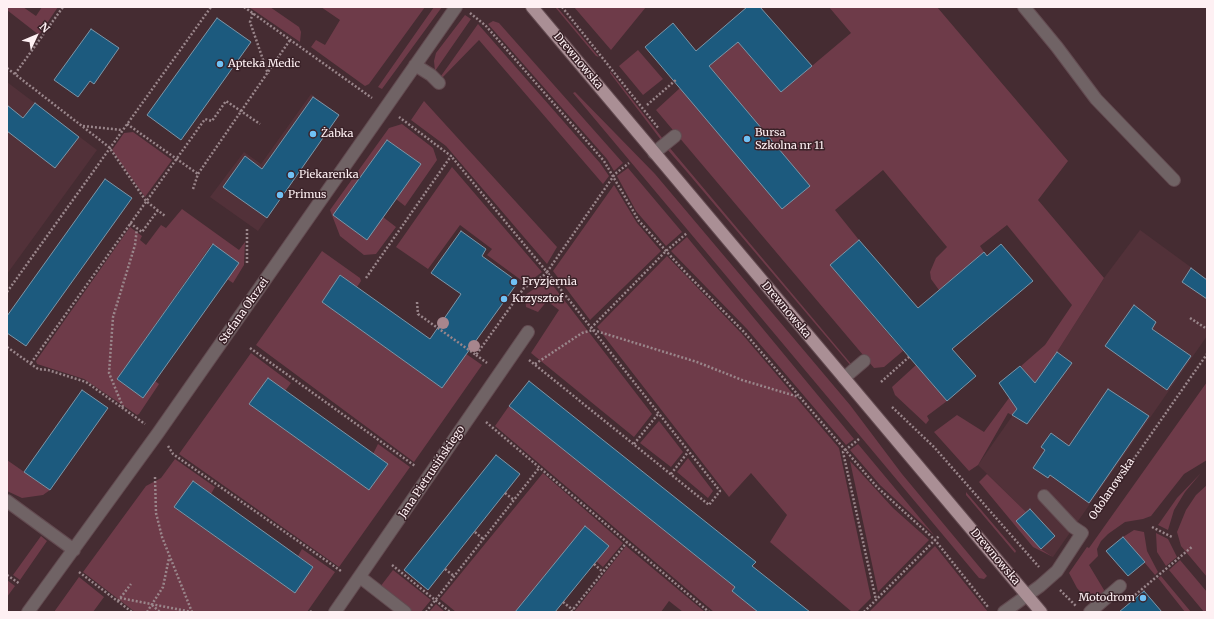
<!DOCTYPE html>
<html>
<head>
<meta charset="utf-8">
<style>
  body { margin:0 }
  #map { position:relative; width:1214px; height:619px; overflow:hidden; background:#452c32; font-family:Merriweather,serif }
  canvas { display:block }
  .frame { position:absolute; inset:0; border:8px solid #fef0f3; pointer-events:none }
  .north { position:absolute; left:16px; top:16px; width:40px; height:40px; -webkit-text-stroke:3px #3a2228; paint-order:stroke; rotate:46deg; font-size:11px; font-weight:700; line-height:16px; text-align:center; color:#fef0f3 }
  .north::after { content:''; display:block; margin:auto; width:14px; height:18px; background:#fef0f3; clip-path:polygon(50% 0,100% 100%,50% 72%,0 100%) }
</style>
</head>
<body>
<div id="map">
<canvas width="1214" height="619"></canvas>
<div class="frame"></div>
<div class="north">N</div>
</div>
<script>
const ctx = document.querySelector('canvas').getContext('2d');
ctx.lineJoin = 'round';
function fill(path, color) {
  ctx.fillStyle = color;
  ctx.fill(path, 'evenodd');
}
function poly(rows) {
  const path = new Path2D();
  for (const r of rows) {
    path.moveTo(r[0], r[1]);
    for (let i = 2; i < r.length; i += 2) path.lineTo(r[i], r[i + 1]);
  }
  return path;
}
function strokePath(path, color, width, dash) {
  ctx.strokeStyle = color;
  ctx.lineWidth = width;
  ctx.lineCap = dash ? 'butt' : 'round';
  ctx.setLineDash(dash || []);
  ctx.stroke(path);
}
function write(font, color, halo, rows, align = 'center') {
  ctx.font = font + ' Merriweather,serif';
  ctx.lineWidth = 3;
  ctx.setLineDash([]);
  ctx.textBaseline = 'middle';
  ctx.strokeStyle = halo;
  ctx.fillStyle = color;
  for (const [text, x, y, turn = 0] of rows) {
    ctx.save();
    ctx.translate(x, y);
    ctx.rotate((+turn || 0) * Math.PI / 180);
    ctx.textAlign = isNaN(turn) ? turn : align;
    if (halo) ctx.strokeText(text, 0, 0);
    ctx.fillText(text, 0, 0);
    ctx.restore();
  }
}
fill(poly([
  [7,82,97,150,7,274],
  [311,94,339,115,258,231,210,197,244,152,261,164],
  [1140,230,1207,279,1207,336,1053,557,1041,549,1016,521,1026,512,978,465,1057,352,1104,278]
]), '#523139');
fill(poly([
  [7,7,23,7,36,16,42,7,58,7,39,35,7,10],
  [249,7,270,7,299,27,301,32,300,42],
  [321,7,425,7,369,84,365,86,311,47,316,40,325,45,340,20],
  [434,7,442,7,382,89,378,87],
  [555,7,557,7,599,57,596,56],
  [574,7,646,7,611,50],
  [829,7,937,7,1068,161,1038,200,1104,278,1057,352,1012,415,1008,413,978,465,969,471,934,432,957,415,984,432,1009,398,1031,379,1021,366,1045,345,1072,305,1007,225,980,246,984,252,939,290,931,279,930,272,936,258,947,247,883,170,835,210,859,240,830,265,903,351,884,367,874,368,656,110,680,88,809,186,709,66,738,42,781,92,851,33],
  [465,15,471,19,435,71,434,61,436,53],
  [493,21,499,23,623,163,614,171,607,159,488,24],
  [478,24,600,163,609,176,603,184,479,40,442,78,441,76],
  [638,50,663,79,643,95,619,66],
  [610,71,663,139,661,140,610,73],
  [575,92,655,174,850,405,902,474,987,576,984,579,979,578,573,93],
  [424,101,557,247,547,264,446,146,411,120],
  [402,124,433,148,437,160,405,206,396,199,421,164,387,140,333,215,367,239,383,217,396,227,376,254,364,255,340,236,330,210,389,128],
  [133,132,172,160,145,197,112,150,124,133],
  [669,147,852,365,851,366,687,172,667,149],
  [452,167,542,272,533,279,521,280,487,255,492,249,460,225,428,269,396,247],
  [628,168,682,232,666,246,636,211,617,176],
  [614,185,637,223,661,251,590,320,553,271],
  [182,209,239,250,245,242,244,265,233,283,227,279,239,263,212,244,117,379,143,398,155,381,159,384,139,414,137,415,84,379,37,364,36,361,130,227,142,236,140,240,146,245,161,225,166,228],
  [687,237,854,439,846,445,747,329,671,251],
  [322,251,360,278,361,281,357,287,340,275,322,302,442,388,461,361,452,344,482,365,414,462,256,345],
  [667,256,742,334,839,448,871,598,857,612,852,612,770,542,787,515,751,473,729,497,597,327],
  [551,283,652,414,634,437,531,353,559,310,547,301,538,312,526,307,525,295,534,289],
  [251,353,291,383,285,391,268,378,249,404,369,490,388,464,373,454,378,444,410,467,339,567,179,454],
  [916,365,947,401,927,416,929,420,926,424,895,395,892,387],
  [1207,382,1207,460,1184,474,1151,516,1143,519,1125,522,1108,534,1101,541,1097,549,1098,556,1089,565,1104,590,1103,594,1091,604,1077,588,1069,573,1087,547,1089,548],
  [509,406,735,587,732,591,758,612,714,612,495,426],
  [659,421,683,452,671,467,640,443],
  [858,444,934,535,880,485,850,450],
  [688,458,713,491,708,498,677,472],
  [175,459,215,487,211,494,193,481,175,508,295,593,313,567,298,556,302,549,335,572,307,612,135,612,83,572,146,486,161,478],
  [7,460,50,490,43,495,22,498,7,491],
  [850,461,893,508,929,540,878,592],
  [543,473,623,543,603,567,596,561,609,546,585,527,515,612,456,612,440,599],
  [1201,473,1185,492,1174,510,1168,530,1158,525,1177,498],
  [987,474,1026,512,1016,521,1041,549,1053,557,1033,547,979,482],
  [1207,485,1207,577,1181,546,1177,532,1186,510,1196,495],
  [966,492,1016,551,1015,553,966,495],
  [1134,530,1144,532,1147,551,1158,572,1155,575,1123,537],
  [1156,533,1168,539,1177,557,1166,566,1157,552],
  [41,536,47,541,20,580,13,575],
  [626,546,705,612,683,612,669,601,661,612,574,612],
  [935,546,988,612,869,612],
  [1180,560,1207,592,1207,612,1204,612,1169,570],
  [393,570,431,600,421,612,412,612,380,587],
  [1161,576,1191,612,1185,612,1158,578],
  [79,577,104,597,93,612,54,612],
  [7,580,15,586,7,597],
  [436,604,445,612,429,612]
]), '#6e3b49');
const building = poly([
  [747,7,760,7,812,66,781,92,738,42,709,66,810,186,782,209,645,47,673,23,696,51,747,7],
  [217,18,251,42,181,140,147,115,217,18],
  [91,29,119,48,94,84,90,81,78,97,54,80,91,29],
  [313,97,339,115,267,218,223,187,245,156,262,169,313,97],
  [35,103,79,137,55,168,7,131,7,105,23,118,35,103],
  [387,140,421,164,367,240,333,215,387,140],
  [105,179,132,198,26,346,7,333,7,316,105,179],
  [461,231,486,249,482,256,518,282,442,388,322,302,340,275,430,339,461,294,431,273,461,231],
  [859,240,918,308,984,252,987,256,1001,244,1033,281,952,349,976,376,947,401,830,265,859,240],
  [213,244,239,263,143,398,117,379,213,244],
  [1191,268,1207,280,1207,299,1182,282,1191,268],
  [1134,305,1156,322,1152,329,1191,356,1167,390,1105,346,1134,305],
  [1057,352,1072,363,1027,424,1012,415,1017,409,999,383,1020,366,1035,383,1057,352],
  [268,378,388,464,369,490,249,404,268,378],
  [529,381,756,562,752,566,810,612,758,612,732,591,735,587,509,406,529,381],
  [1108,389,1149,416,1089,503,1050,475,1048,478,1033,468,1045,450,1041,447,1051,433,1069,446,1108,389],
  [82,390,108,408,50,490,24,472,82,390],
  [496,455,520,474,428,590,404,570,496,455],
  [193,481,313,567,295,593,174,507,193,481],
  [1030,509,1055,536,1041,549,1016,521,1030,509],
  [585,526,609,546,594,564,555,612,515,612,585,526],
  [1123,537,1145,562,1128,576,1106,551,1123,537],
  [1144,591,1162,612,1119,612,1144,591]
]);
fill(building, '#1c5a7e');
strokePath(building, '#7d96a8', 1);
const minor = poly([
  [1024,7,1057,47,1096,99,1174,180],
  [415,65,431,75,439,83],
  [654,153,675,136],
  [844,378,864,361],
  [7,501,74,550],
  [360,577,405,612],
  [28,612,158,433,456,7],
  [335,612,528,332],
  [1004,612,1040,586,1057,571,1082,533,1073,527,1044,496],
  [1090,612,1120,586]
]);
const major = poly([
  [532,7,1041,612]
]);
strokePath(minor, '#634b51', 14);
strokePath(major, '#634b51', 14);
strokePath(poly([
  [244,7,372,98],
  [562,7,659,129],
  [253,13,250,22,268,74],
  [470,13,486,26,604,161,639,221,686,273,744,332,877,487,935,540,988,607],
  [7,68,109,147,146,201,165,216],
  [15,74,63,7],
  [647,105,677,79],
  [127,124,198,174],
  [83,126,122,130],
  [193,189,198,174,290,40],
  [130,223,142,232,158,210],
  [247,229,247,264],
  [366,278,451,156,399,117],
  [7,292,211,7],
  [417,302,418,314,476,355,524,288,543,276,547,272,451,156],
  [1190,318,1207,329],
  [591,328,666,251,687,233],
  [7,347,38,369,48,370,86,382,145,424],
  [250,348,415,466],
  [476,355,487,363],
  [529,360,709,505,720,491,547,272,615,174,629,163],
  [31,363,205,119,212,121,226,101,260,124],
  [535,364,582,333,593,330,697,362,742,380,799,397],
  [881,382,909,357],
  [123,407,109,373,113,317,135,245,137,228],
  [892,407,934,447,1039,567],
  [486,422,709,612],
  [859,439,843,452,876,600],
  [634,444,658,414],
  [168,446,173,454,341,571],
  [671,474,688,452],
  [155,477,156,513,162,537,192,612],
  [505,493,514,500],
  [1092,519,1207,354],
  [1152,527,1172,537],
  [475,532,483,539],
  [594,564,603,572],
  [392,565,450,612],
  [445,569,454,576],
  [79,572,132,612],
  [7,575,20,584],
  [1060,590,1076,606],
  [1135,595,1193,546],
  [120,598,192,612],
  [118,601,131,584],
  [563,602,573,610],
  [152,605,160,612],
  [147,612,163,587,169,558],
  [310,612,312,611],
  [426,612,539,468],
  [571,612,627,542],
  [864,612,939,536]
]), '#9a868b', 2.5, [2, 2]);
strokePath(minor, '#706365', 12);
strokePath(major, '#aa8f95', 12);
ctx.fillStyle = '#a7868d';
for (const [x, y] of [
  [443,323],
  [474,346]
]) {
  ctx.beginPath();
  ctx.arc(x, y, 6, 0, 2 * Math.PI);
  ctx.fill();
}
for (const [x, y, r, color] of [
  [220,64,4,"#71c1f5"],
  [313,134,4,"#71c1f5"],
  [747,139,4,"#71c1f5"],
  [291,175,4,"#71c1f5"],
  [280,195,4,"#71c1f5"],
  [514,282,4,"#71c1f5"],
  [504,299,4,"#71c1f5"],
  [1143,598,4,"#71c1f5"]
]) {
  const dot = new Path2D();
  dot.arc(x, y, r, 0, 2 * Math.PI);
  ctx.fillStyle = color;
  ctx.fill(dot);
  strokePath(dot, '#3a2228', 1.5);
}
write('11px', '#fef0f3', '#3a2228', [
  ["Drewnowska",578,61,50],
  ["Drewnowska",786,310,50],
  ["Stefana Okrzei",244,311,-55],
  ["Jana Pietrusińskiego",432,472,-56],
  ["Odolanowska",1112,489,-56],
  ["Drewnowska",995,557,50]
]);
write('11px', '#fef0f3', '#3a2228', [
  ["Apteka Medic",228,64],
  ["Bursa",755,133],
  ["Szkolna nr 11",755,146],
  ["Żabka",321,134],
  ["Piekarenka",299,175],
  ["Primus",288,195],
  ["Fryzjernia",522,282],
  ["Krzysztof",512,299],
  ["Motodrom",1135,598,"right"]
], 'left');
</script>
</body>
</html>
